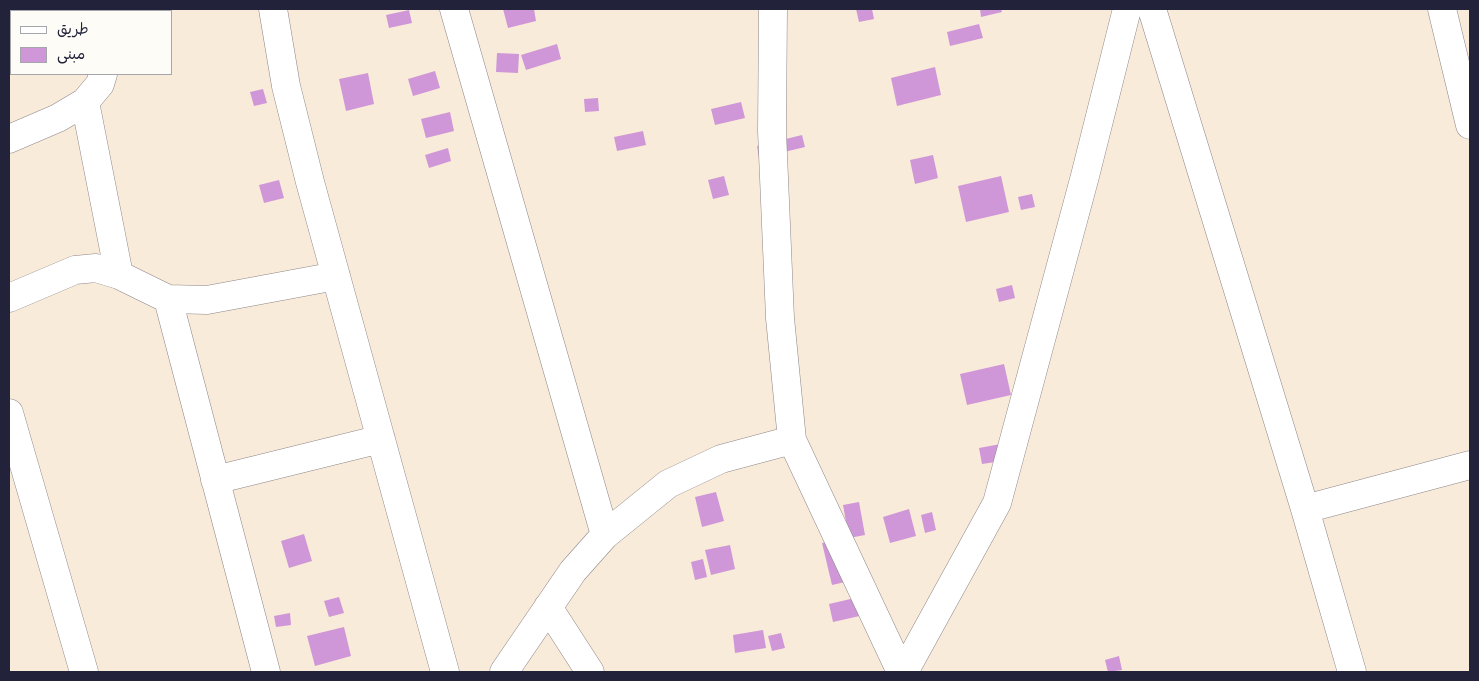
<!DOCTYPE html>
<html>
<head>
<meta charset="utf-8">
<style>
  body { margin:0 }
  #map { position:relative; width:1479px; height:681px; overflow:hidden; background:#f9ebd9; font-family:"Indie Flower","Playpen Sans Arabic",sans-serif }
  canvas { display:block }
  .frame { position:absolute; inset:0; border:10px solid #22223b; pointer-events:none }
  .legend { position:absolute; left:10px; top:10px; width:162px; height:65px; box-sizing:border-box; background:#fdfcf7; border:1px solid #a5a5ac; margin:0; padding:6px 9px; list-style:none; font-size:15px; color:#22223b }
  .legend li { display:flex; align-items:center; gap:10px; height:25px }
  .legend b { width:25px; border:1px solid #a5a5ac }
</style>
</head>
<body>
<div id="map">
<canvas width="1479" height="681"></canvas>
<div class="frame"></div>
<ul class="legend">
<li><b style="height:6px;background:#fff"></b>طريق</li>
<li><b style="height:14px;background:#cf97d8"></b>مبنى</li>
</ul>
</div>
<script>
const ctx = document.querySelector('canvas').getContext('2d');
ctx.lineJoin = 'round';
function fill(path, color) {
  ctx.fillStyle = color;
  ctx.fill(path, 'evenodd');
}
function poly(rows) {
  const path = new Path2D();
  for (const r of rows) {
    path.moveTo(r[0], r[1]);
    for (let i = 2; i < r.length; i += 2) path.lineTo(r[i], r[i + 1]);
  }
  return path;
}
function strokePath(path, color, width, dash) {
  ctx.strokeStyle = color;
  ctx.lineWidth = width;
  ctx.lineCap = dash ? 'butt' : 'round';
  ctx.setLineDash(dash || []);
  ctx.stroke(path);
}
fill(poly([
  [503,9,534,9,536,21,508,28],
  [856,9,872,9,874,19,859,22],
  [980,9,1001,9,1002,12,981,17],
  [409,10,412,23,389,28,386,15],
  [979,24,983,38,950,46,947,32],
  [557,44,561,59,526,70,521,55],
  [497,53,519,54,518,73,496,72],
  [935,67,941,95,897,106,891,78],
  [435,71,440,88,413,96,408,79],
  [368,73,374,104,346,111,339,79],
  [263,89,267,103,254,106,250,92],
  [598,98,599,111,585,112,584,99],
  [741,102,745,118,715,125,711,109],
  [450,112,454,131,426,138,421,119],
  [643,131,646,145,617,151,614,137],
  [802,135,805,147,759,158,757,146],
  [448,148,451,161,429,168,425,155],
  [933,155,938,178,915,184,910,160],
  [724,176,729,195,713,199,708,180],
  [1001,176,1009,212,966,222,958,186],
  [279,180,284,198,264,203,259,185],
  [1032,194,1035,207,1021,210,1018,197],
  [1012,285,1015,298,999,302,996,289],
  [1004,364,1011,395,967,405,960,374],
  [1006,443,1009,460,982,464,979,448],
  [716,492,724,521,702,527,695,497],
  [859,502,865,535,849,538,843,505],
  [909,509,916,536,890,543,883,517],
  [932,512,936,530,925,533,921,515],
  [304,534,312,561,289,568,281,541],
  [838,539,863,578,832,585,822,543],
  [730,545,735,569,711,575,705,550],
  [703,559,707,577,695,580,691,562],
  [339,597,344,613,329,617,324,601],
  [859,597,864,615,833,622,829,604],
  [290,613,291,625,276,627,274,616],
  [344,627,351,656,315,666,307,636],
  [763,630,766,648,735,653,733,635],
  [781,633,785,648,772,651,768,636],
  [1119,656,1122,670,1108,672,1105,660]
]), '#cf97d8');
const minor = poly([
  [102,9,102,11],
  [273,9,286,86,310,182,445,672],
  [454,9,605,535],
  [1152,9,1305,509,1352,672],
  [1442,9,1470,125],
  [85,102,119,275],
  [9,139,58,118,85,102,100,84,103,74],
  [9,298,75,270,96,268,119,275,168,299,207,300,336,276],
  [168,299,266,672],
  [9,413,84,672],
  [792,440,901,672],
  [215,480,381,439],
  [1305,509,1470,465],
  [548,607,590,672],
  [504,672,573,571,605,535,668,484,721,459,792,440,780,318,772,131,773,9],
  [904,672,997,503,1085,176,1127,9]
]);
strokePath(minor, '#8e868a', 29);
strokePath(minor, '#fff', 28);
</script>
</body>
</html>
